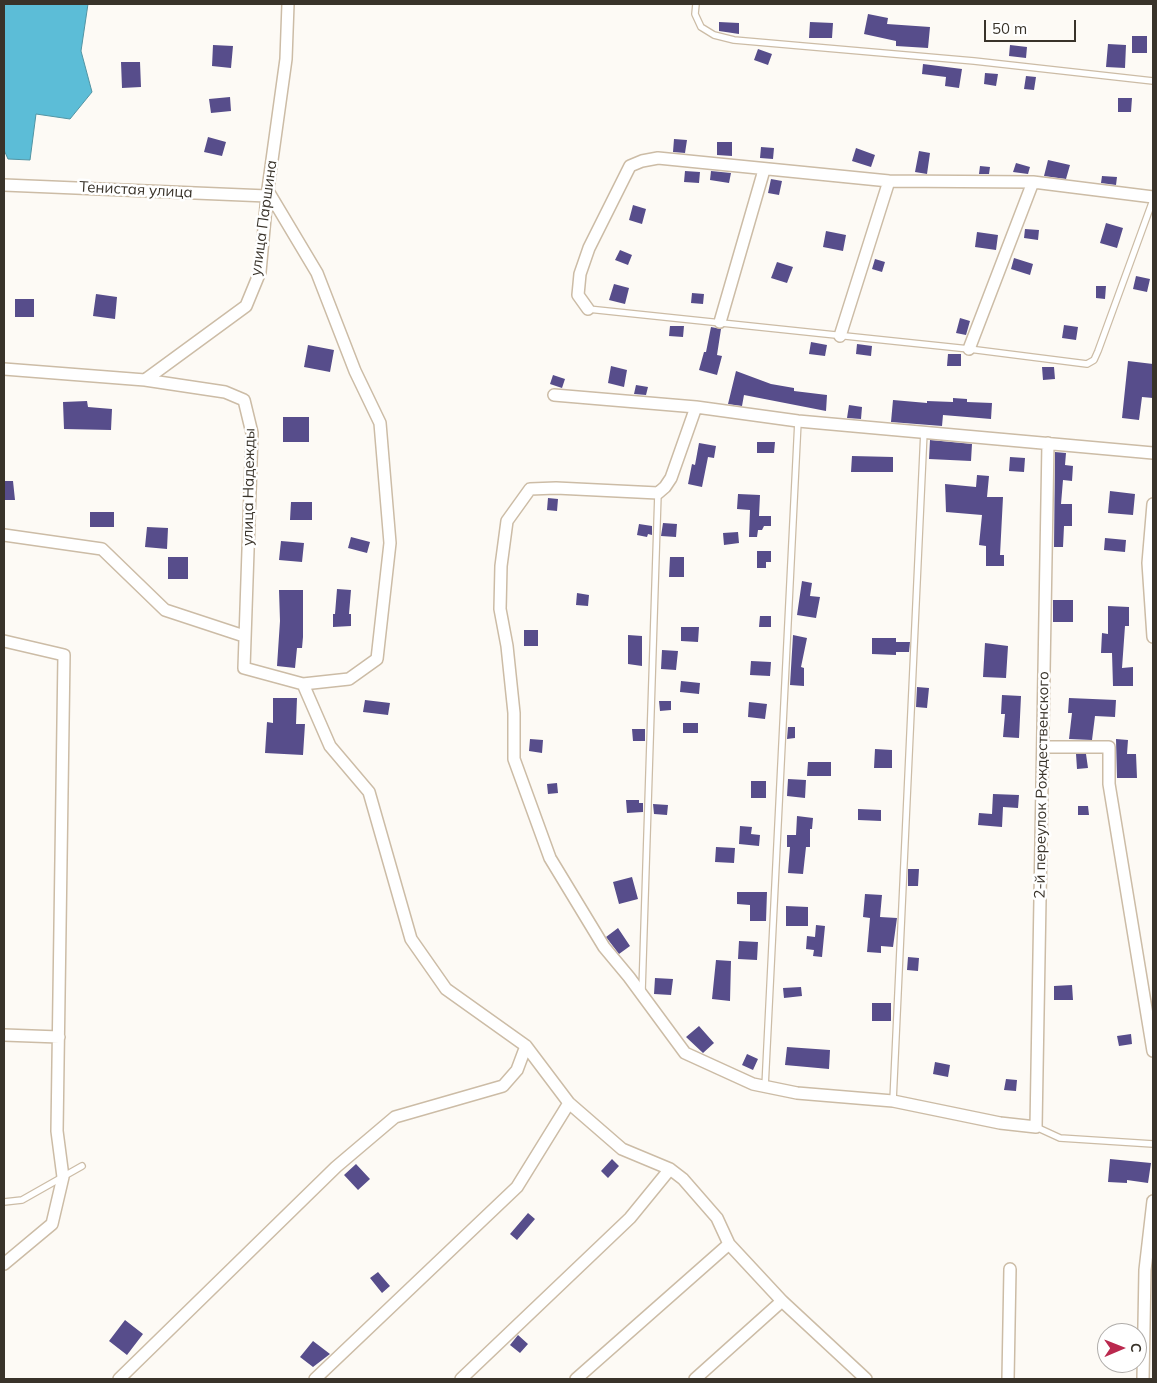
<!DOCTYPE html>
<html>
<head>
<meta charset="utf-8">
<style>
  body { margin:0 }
  #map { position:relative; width:1157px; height:1383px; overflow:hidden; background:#fdfaf5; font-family:Mulish,sans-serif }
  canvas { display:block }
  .frame { position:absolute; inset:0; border:5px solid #39332a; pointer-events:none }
  .north { position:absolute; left:1097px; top:1323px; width:50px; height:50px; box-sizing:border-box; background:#fff; border:1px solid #b0adaa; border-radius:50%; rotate:89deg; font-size:14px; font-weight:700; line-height:20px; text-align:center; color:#39332a }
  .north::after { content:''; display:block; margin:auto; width:18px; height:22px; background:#ba294e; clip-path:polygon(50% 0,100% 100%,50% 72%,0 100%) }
  .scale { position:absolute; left:984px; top:20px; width:92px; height:22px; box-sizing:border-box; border:2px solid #39332a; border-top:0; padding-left:6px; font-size:15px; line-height:18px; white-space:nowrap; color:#39332a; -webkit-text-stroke:4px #fff; paint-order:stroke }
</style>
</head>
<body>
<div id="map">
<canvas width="1157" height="1383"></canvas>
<div class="frame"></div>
<div class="north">С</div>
<div class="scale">50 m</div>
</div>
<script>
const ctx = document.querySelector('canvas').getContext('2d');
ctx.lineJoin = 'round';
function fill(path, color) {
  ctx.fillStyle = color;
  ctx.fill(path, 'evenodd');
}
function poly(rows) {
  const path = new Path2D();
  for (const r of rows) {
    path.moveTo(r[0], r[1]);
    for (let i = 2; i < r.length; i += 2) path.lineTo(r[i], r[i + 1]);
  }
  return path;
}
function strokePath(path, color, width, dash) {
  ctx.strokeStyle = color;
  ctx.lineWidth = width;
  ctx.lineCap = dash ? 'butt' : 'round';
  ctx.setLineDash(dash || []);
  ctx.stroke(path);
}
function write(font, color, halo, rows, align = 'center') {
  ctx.font = font + ' Mulish,sans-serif';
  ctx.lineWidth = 5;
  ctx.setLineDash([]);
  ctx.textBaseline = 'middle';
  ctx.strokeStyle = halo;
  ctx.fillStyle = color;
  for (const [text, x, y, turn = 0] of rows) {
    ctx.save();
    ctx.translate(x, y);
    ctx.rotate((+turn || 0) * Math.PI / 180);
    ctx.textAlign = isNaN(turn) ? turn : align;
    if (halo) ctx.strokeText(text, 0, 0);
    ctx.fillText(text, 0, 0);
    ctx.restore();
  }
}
const water = poly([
  [4,4,88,4,81,51,92,92,70,119,36,114,30,160,8,159,4,150,4,4]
]);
fill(water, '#5cbdd7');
strokePath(water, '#5294a3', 1);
fill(poly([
  [868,14,888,18,887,24,930,27,928,48,896,46,896,41,864,34],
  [719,22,739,23,739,34,719,31],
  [810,22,833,23,832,38,809,38],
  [1132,36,1147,36,1147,53,1132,53],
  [1108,44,1126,45,1125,68,1106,67],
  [213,45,233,46,231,68,212,66],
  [1010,45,1027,47,1026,58,1009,56],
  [758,49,772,54,768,65,754,60],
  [121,62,140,62,141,87,122,88],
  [923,64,962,69,959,88,945,86,946,77,922,74],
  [985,73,998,74,996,86,984,84],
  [1026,76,1036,77,1034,90,1024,89],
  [230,97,231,111,211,113,209,99],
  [1118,98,1132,98,1131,112,1118,112],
  [208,137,226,142,222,156,204,152],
  [674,139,687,140,685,153,673,152],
  [717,142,732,142,732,156,717,155],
  [761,147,774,148,773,159,760,158],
  [856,148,875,155,871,167,852,161],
  [919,151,930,153,927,174,915,172],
  [1048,160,1070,165,1066,179,1044,176],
  [1016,163,1030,167,1028,174,1013,172],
  [980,166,990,167,989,174,979,174],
  [685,171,700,172,699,183,684,182],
  [711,171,731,173,729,183,710,180],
  [1102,176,1117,177,1116,185,1101,183],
  [771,179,782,181,779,195,768,193],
  [633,205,646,209,642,224,629,220],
  [1106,223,1123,228,1117,248,1100,243],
  [1025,229,1039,230,1038,240,1024,238],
  [826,231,846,235,843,251,823,247],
  [977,232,998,235,996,250,975,247],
  [620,250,632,255,628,265,615,260],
  [1014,258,1033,264,1030,275,1011,269],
  [875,259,885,262,882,272,872,269],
  [777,262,793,267,787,283,771,278],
  [1136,276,1150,279,1147,292,1133,289],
  [614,284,629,288,625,304,609,300],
  [1096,286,1106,286,1105,299,1096,298],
  [692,293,704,294,703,304,691,303],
  [96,294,117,297,115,319,93,316],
  [15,299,34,299,34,317,15,317],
  [960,318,970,321,966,335,956,333],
  [1064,325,1078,327,1076,340,1062,338],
  [670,326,684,326,683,337,669,336],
  [711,327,721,329,717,355,722,356,717,375,699,370,704,352,706,352],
  [811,342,827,345,825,356,809,354],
  [857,344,872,346,871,356,856,354],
  [308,345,334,350,330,372,304,367],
  [948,354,961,354,961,366,947,366],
  [1128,361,1153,364,1153,398,1142,397,1139,420,1122,418],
  [611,366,627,370,624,387,608,383],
  [1042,367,1054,367,1055,379,1043,380],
  [736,371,771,384,794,388,794,391,827,395,826,411,744,395,742,406,728,404],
  [553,375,565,379,562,388,550,384],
  [636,385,648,387,646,395,634,394],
  [953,398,967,399,967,402,992,403,991,419,943,415,942,426,891,422,893,400,927,403,927,401,953,402],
  [87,401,88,407,112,409,111,430,64,429,63,402],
  [849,405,862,407,861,419,847,418],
  [283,417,309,417,309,442,283,442],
  [930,440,972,444,971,461,929,459],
  [757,442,775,442,774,453,757,453],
  [699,443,716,446,714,458,708,457,702,487,688,484,692,464,695,465],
  [1055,452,1066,453,1065,465,1073,466,1072,481,1063,480,1061,504,1072,504,1072,526,1064,526,1063,547,1054,547],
  [852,456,893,457,893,472,851,472],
  [1010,457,1025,458,1024,472,1009,471],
  [977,475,989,476,987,497,1003,497,1000,555,1004,555,1004,566,986,566,986,546,979,545,982,515,946,512,945,484,976,487],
  [4,481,13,481,15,500,4,500],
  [1110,491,1135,494,1133,515,1108,513],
  [738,494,760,495,759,516,771,516,771,526,764,526,762,530,758,530,757,537,749,537,750,510,737,509],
  [548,498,558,499,557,511,547,510],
  [291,502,312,502,312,520,290,520],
  [90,512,114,512,114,527,90,527],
  [663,523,677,524,676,537,661,536],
  [639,524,652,526,652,535,648,534,647,537,637,535],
  [147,527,168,528,167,549,145,547],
  [738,532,739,543,724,545,723,533],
  [351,537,370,542,367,553,348,548],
  [1105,538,1126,540,1125,552,1104,550],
  [281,541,304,543,302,562,279,560],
  [757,551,771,551,771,562,766,562,766,568,757,568],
  [168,557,188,557,188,579,168,579],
  [670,557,684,557,684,577,669,577],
  [802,581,812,583,810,596,820,597,816,618,797,615],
  [337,589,351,590,349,614,351,614,351,626,333,627,333,614,335,614],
  [279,590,303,590,303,637,302,648,297,648,295,668,277,666,280,621],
  [577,593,589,595,588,606,576,605],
  [1053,600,1073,600,1073,622,1053,622],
  [1108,606,1129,607,1129,626,1125,626,1122,668,1133,667,1133,686,1113,686,1112,653,1101,653,1102,633,1108,634],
  [760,616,771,616,771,627,759,627],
  [681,627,699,627,698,642,681,641],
  [524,630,538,630,538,646,524,646],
  [628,635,642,636,642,666,628,664],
  [793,635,807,638,801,667,804,668,804,686,790,685],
  [872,638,896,638,896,642,910,642,909,652,896,652,896,655,872,654],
  [985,643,1008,646,1006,678,983,677],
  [662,650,678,651,676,670,661,669],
  [751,661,771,662,770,676,750,675],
  [681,681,700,683,699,694,680,692],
  [917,687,929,688,927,708,916,707],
  [1002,695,1021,696,1019,738,1003,737,1005,714,1001,714],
  [273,698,297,698,296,724,305,724,303,755,265,753,267,722,273,723],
  [1069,698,1116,700,1115,717,1095,716,1092,740,1069,739,1072,713,1068,713],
  [365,700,390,703,388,715,363,712],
  [659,701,671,701,671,710,660,711],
  [749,702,767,704,765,719,748,717],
  [683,723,698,723,698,733,683,733],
  [788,727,795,727,795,738,787,739],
  [632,729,645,729,645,741,633,741],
  [530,739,543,740,542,753,529,751],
  [1116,739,1128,740,1127,754,1136,754,1137,778,1117,778],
  [875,749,892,750,892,768,874,768],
  [1076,754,1086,754,1088,768,1077,769],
  [808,762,831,762,831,776,807,776],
  [788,779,806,780,805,798,787,796],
  [751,781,766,781,766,798,751,798],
  [557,783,558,793,548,794,547,784],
  [993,794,1019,795,1018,808,1003,807,1002,827,978,825,979,813,992,814],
  [626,800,639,800,639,803,643,803,643,812,627,813],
  [653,804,668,805,667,815,654,814],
  [1078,806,1088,806,1089,815,1078,815],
  [858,809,881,810,881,821,858,820],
  [797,816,813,818,812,829,810,829,810,847,806,847,803,874,788,873,790,847,787,847,787,835,796,835],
  [740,826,752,827,751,834,760,835,759,846,739,844],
  [716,847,735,848,734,863,715,862],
  [908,869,919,869,918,886,908,886],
  [632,877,638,899,619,904,613,882],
  [737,892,767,892,766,921,750,921,750,905,737,904],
  [865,894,882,895,880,917,897,918,893,947,881,946,881,953,867,952,870,918,863,917],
  [786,906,808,907,808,926,786,926],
  [816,925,825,926,822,957,813,956,814,950,806,949,807,936,815,937],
  [618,928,630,946,619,954,606,937],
  [739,941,758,942,757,960,738,959],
  [908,957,919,958,918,971,907,970],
  [716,960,731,961,730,1001,712,999],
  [655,978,673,979,671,995,654,994],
  [1072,985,1073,1000,1054,1000,1054,986],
  [801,987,802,996,784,998,783,988],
  [872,1003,891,1003,891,1021,872,1021],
  [699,1026,714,1043,703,1053,686,1037],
  [1131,1034,1132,1044,1119,1046,1117,1036],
  [787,1047,830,1050,829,1069,785,1065],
  [747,1054,758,1059,753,1070,742,1065],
  [935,1062,950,1065,948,1077,933,1074],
  [1006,1079,1017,1080,1016,1091,1004,1090],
  [612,1159,619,1166,608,1178,601,1171],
  [1110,1159,1151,1163,1148,1183,1127,1180,1127,1183,1108,1182],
  [356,1164,370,1179,358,1190,344,1175],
  [528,1213,535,1219,517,1240,510,1234],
  [378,1272,390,1286,382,1293,370,1278],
  [125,1320,143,1334,127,1355,109,1341],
  [518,1335,528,1344,520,1353,510,1345],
  [313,1341,330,1354,313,1367,300,1357]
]), '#574d8b');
const service = poly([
  [696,4,695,14,701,27,714,35,734,40,974,61,1153,81],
  [588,309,969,349,1087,364,1094,360,1098,351,1153,200],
  [642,991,658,493],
  [765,1087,798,421],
  [893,1101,924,431],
  [1036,1127,1060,1138,1153,1144],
  [4,1202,22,1200,82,1166]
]);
const minor = poly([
  [4,185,267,196],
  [268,191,317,273,355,371,380,423,390,543,377,659,349,679,303,684],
  [588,309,578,295,580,274,589,248,630,166,642,161,658,158,889,181,1033,182,1153,197],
  [720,322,764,170],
  [840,336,889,181],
  [969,349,1033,182],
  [4,369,145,380,225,392,244,400,252,433,244,668,303,684,330,746,369,792,411,939,446,989,526,1046,569,1103,622,1149,670,1169,683,1179,717,1218,729,1244,782,1301,866,1379],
  [145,380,246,306,260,272,267,196,286,59,288,4],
  [554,395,696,407,798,421,1153,453],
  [696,407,671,478,665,487,658,493,556,488,530,489,507,521,501,566,500,609,507,646,514,713,514,759,550,858,604,947,629,977,685,1053,753,1084,797,1093,893,1101,1000,1123,1036,1127,1048,443],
  [1153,504,1148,563,1153,637],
  [4,535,102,549,165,610,244,636],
  [4,641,64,655,57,1131,63,1177,52,1224,4,1264],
  [1043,747,1109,747,1109,784,1153,1051],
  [4,1035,59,1037],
  [119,1379,336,1167,395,1117,503,1086,517,1070,526,1046],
  [315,1379,517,1187,569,1103],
  [461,1379,630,1218,670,1169],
  [576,1379,729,1244],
  [695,1379,782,1301],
  [1008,1379,1010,1269],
  [1143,1379,1145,1270,1153,1201]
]);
strokePath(service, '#ccbca6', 8);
strokePath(minor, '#ccbca6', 14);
strokePath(service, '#fff', 5.5);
strokePath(minor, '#fff', 11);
write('15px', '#39332a', '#fff', [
  ["Тенистая улица",136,190,3],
  ["улица Паршина",264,218,-82],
  ["улица Надежды",249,487,-89],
  ["2-й переулок Рождественского",1042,785,-89]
]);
</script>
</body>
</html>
